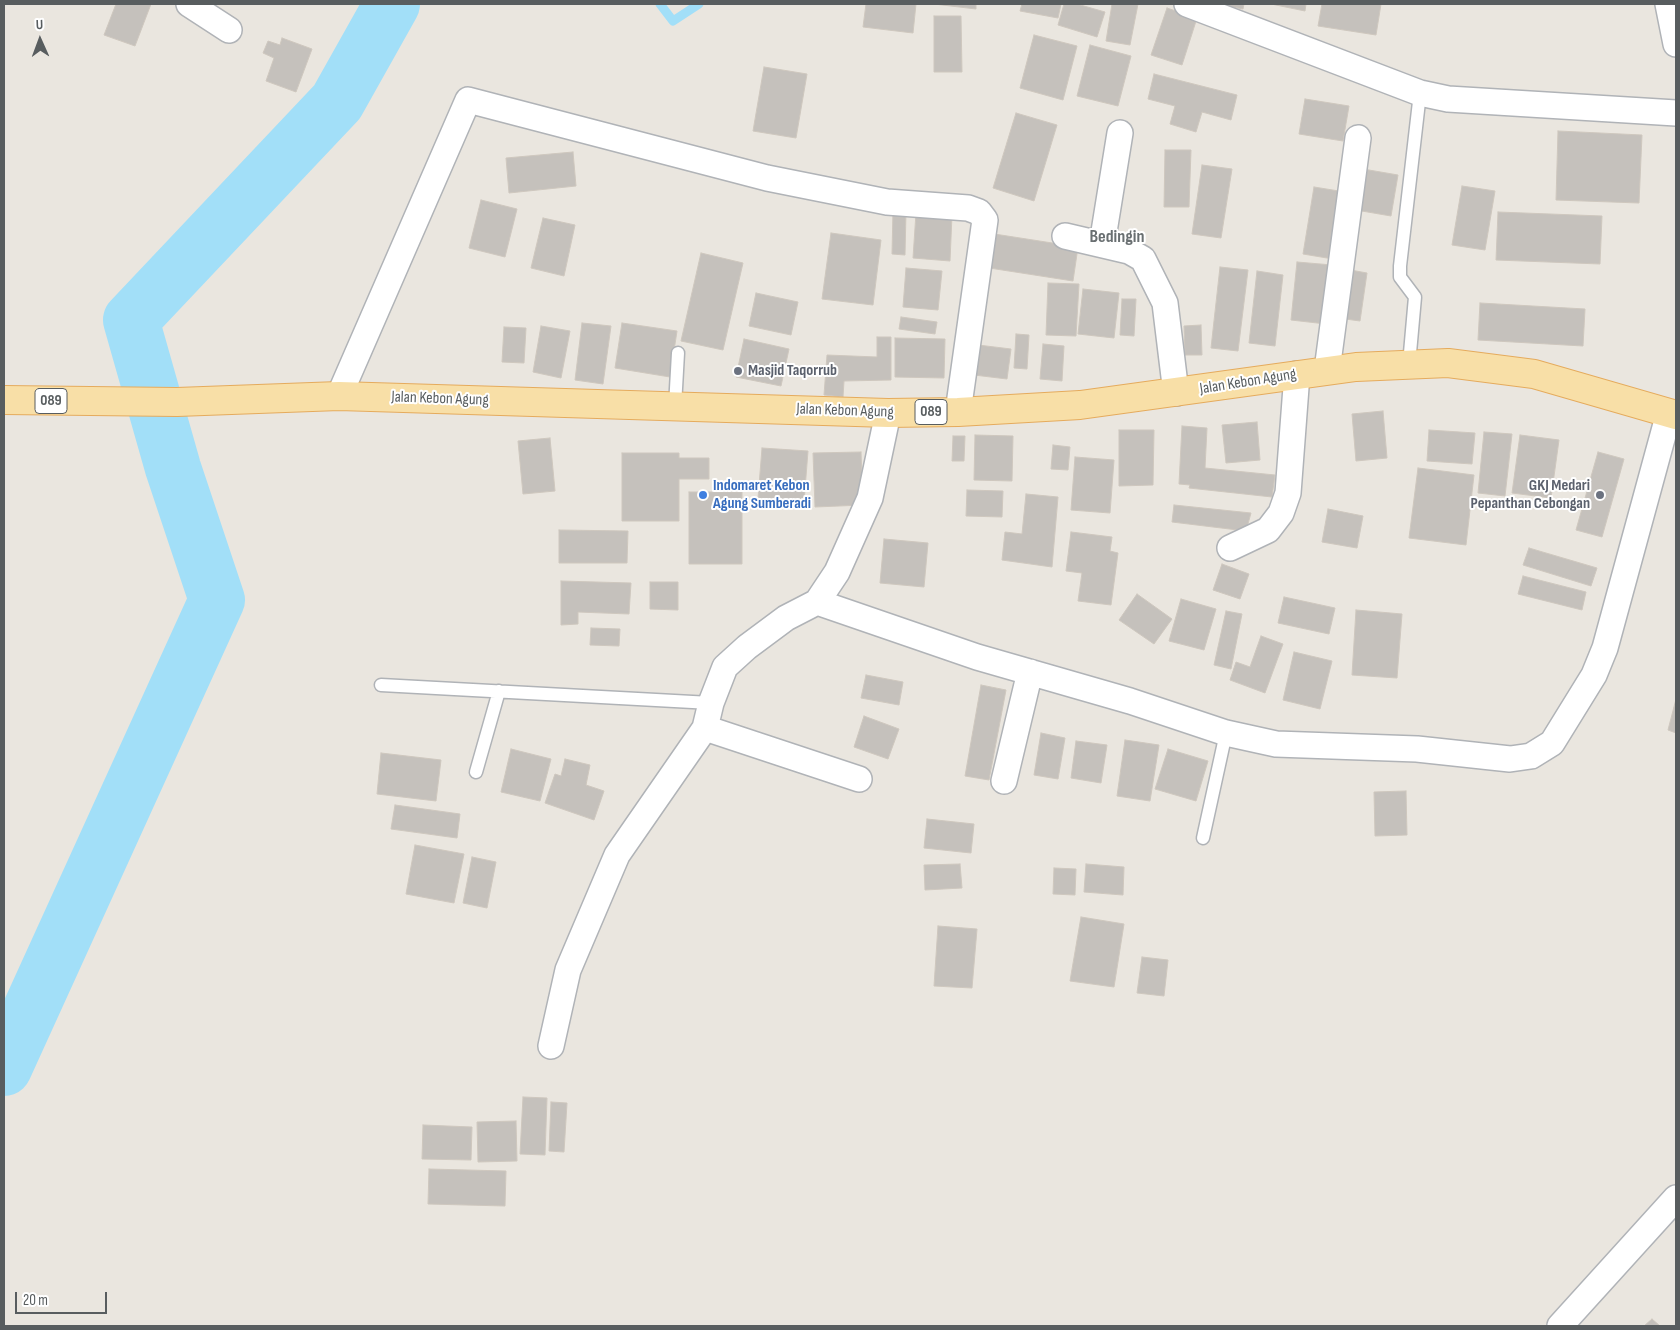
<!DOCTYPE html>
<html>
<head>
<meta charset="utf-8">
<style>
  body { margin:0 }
  #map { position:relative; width:1680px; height:1330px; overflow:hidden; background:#eae6df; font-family:"Sofia Sans Condensed",sans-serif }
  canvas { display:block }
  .frame { position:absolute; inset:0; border:5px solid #585d5f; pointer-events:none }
  .north { position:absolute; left:15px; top:15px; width:50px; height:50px; -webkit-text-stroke:4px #fff; paint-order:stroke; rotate:358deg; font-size:14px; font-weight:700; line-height:20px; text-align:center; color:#585d5f }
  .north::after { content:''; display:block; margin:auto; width:18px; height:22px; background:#585d5f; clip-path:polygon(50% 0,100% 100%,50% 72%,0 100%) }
  .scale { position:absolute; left:15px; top:1292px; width:92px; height:22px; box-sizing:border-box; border:2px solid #585d5f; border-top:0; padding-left:6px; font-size:15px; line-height:18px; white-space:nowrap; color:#585d5f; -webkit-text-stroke:4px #fff; paint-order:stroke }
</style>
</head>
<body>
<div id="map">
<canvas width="1680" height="1330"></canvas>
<div class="frame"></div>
<div class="north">U</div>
<div class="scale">20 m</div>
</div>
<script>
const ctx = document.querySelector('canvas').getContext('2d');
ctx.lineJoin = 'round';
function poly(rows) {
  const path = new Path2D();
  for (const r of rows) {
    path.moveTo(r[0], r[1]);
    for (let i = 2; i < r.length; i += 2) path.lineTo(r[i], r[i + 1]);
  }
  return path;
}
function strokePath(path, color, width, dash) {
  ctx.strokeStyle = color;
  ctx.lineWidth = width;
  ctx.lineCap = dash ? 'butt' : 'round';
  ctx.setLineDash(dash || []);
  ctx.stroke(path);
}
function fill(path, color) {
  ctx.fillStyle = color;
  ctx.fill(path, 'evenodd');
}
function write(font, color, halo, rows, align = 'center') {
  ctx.font = font + ' "Sofia Sans Condensed",sans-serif';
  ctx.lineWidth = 4;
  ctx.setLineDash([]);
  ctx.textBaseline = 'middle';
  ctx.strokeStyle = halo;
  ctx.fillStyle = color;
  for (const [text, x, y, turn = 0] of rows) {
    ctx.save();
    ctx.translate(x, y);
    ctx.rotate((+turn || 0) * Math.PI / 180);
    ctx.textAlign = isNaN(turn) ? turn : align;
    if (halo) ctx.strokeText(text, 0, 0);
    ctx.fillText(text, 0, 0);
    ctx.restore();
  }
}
strokePath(poly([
  [660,4,673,21,699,4]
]), '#a2dff8', 9);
strokePath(poly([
  [4,1068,217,600,173,468,131,320,337,102,392,4]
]), '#a2dff8', 56);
const building = poly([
  [116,4,151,4,135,46,104,35,116,4],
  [866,4,916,4,913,33,863,27,866,4],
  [934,4,976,4,976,9,934,4],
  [1022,4,1061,4,1058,18,1020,11,1022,4],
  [1064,4,1077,4,1105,12,1097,37,1058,25,1064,4],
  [1112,4,1138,4,1130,45,1106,41,1112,4],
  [1218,4,1244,4,1243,9,1218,4],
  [1271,4,1306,4,1305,11,1271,4],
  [1322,4,1381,4,1376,35,1318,26,1322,4],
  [1167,8,1197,18,1182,65,1151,55,1167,8],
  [934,16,961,16,962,72,934,72,934,16],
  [1034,35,1077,46,1063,100,1020,88,1034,35],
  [282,38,312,49,296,92,266,81,274,58,263,53,268,41,280,45,282,38],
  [1090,45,1131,56,1118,106,1077,96,1090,45],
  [764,67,807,74,796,138,753,131,764,67],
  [1154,74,1237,95,1231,120,1202,112,1196,132,1170,124,1175,106,1148,99,1154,74],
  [1305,99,1349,106,1343,141,1299,134,1305,99],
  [1016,113,1057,125,1034,201,993,188,1016,113],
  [1558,131,1642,135,1639,203,1556,200,1558,131],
  [1165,150,1191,150,1189,207,1164,207,1165,150],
  [573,152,576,186,509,193,506,158,573,152],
  [1202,165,1232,169,1221,238,1192,234,1202,165],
  [1363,169,1398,175,1391,216,1356,210,1363,169],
  [1462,186,1495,191,1485,250,1452,245,1462,186],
  [1314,187,1345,192,1333,259,1303,254,1314,187],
  [481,200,517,209,505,257,469,248,481,200],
  [893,210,906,211,905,255,892,254,893,210],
  [1498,212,1602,216,1600,264,1496,260,1498,212],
  [916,213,952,215,950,261,913,258,916,213],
  [543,218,575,225,564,276,531,268,543,218],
  [831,233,881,240,873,305,822,299,831,233],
  [988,233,1078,247,1073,281,983,267,988,233],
  [701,253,743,263,723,350,681,341,701,253],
  [1297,262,1332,265,1326,324,1291,320,1297,262],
  [1220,267,1248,270,1238,351,1211,348,1220,267],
  [906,268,942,271,938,310,903,307,906,268],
  [1345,269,1367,273,1360,321,1338,318,1345,269],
  [1257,271,1283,275,1275,346,1249,343,1257,271],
  [1048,283,1079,284,1076,336,1046,335,1048,283],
  [1083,289,1119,293,1114,338,1078,334,1083,289],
  [756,293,798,302,791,335,749,326,756,293],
  [1122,299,1136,299,1134,336,1120,335,1122,299],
  [1480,303,1585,309,1583,346,1478,340,1480,303],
  [901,317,937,322,935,334,899,329,901,317],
  [582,323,611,326,603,384,575,380,582,323],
  [622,323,677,331,670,377,615,368,622,323],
  [1201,325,1202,355,1185,355,1184,326,1201,325],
  [541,326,570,331,561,378,533,372,541,326],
  [504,327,526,328,524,363,502,362,504,327],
  [1016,334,1029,335,1027,369,1014,368,1016,334],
  [877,337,891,337,891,380,844,381,843,397,824,395,827,355,877,357,877,337],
  [895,338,945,339,944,378,895,377,895,338],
  [744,339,789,349,781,386,736,377,744,339],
  [1043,344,1064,346,1062,381,1040,379,1043,344],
  [978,345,1011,349,1007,379,974,375,978,345],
  [1383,411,1387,458,1356,461,1352,414,1383,411],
  [1257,422,1260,460,1226,463,1222,425,1257,422],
  [1182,426,1207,428,1205,468,1275,475,1272,497,1189,488,1190,485,1179,484,1182,426],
  [1119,430,1154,430,1153,485,1119,486,1119,430],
  [1429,430,1475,433,1472,464,1427,461,1429,430],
  [1484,432,1512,434,1505,496,1478,493,1484,432],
  [975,435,1013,436,1012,481,974,480,975,435],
  [1520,435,1559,440,1551,498,1512,493,1520,435],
  [953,436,965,436,964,461,952,461,953,436],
  [550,438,555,491,523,494,518,441,550,438],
  [1053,445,1070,447,1068,470,1051,469,1053,445],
  [762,448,808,451,804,502,758,498,762,448],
  [861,452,863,505,815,507,813,453,861,452],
  [1598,452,1624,459,1602,537,1576,530,1598,452],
  [622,453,679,453,679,458,709,458,709,479,679,479,679,521,622,521,622,453],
  [1075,457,1114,460,1110,513,1071,510,1075,457],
  [1418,468,1474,475,1466,545,1409,538,1418,468],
  [967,490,1003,491,1002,517,966,516,967,490],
  [689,492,742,492,742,564,689,564,689,492],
  [1026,494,1058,497,1052,567,1002,560,1005,532,1022,534,1026,494],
  [1174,505,1251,513,1246,531,1172,522,1174,505],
  [1328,509,1363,516,1357,548,1322,542,1328,509],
  [559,530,628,531,627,563,559,563,559,530],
  [1071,532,1112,537,1110,551,1118,553,1111,605,1078,601,1082,573,1066,571,1071,532],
  [884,539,928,543,924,587,880,583,884,539],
  [1529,548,1597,568,1591,586,1523,565,1529,548],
  [1222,564,1249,574,1240,599,1213,590,1222,564],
  [1523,576,1586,592,1582,610,1518,594,1523,576],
  [561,581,631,583,629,614,578,612,578,624,561,625,561,581],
  [650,582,678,582,678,610,650,609,650,582],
  [1137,594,1172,619,1154,644,1119,620,1137,594],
  [1284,597,1335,608,1329,634,1278,623,1284,597],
  [1181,599,1216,609,1204,650,1169,641,1181,599],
  [1356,610,1402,614,1397,678,1352,675,1356,610],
  [1226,611,1242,614,1231,669,1214,665,1226,611],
  [591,628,620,629,619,646,590,645,591,628],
  [1261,636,1283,644,1265,693,1230,680,1236,662,1250,667,1261,636],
  [1294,652,1332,661,1320,709,1283,700,1294,652],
  [866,675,903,682,899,705,861,698,866,675],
  [981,685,1006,690,989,780,965,776,981,685],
  [1676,699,1676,733,1668,730,1676,699],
  [864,716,899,729,888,759,854,747,864,716],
  [1041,733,1065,738,1058,779,1034,775,1041,733],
  [1125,740,1159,745,1150,801,1117,796,1125,740],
  [1076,741,1107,745,1101,783,1071,778,1076,741],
  [511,749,551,759,540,801,501,792,511,749],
  [1168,749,1208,761,1196,801,1155,789,1168,749],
  [381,753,441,760,436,801,377,794,381,753],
  [565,759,590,765,586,785,604,791,594,820,545,803,555,774,561,776,565,759],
  [1406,791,1407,835,1375,836,1374,792,1406,791],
  [395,805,460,814,457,838,391,829,395,805],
  [927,819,974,824,971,853,924,848,927,819],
  [415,845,464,854,454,903,406,894,415,845],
  [472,857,496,862,487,908,463,903,472,857],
  [960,864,962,888,925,890,924,865,960,864],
  [1086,864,1124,867,1123,895,1084,892,1086,864],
  [1054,868,1076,869,1075,895,1053,894,1054,868],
  [1081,917,1124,924,1114,987,1070,981,1081,917],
  [938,926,977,929,972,988,934,986,938,926],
  [1142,957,1168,960,1164,996,1137,993,1142,957],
  [523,1097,547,1098,545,1155,520,1154,523,1097],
  [551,1102,567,1103,564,1152,549,1151,551,1102],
  [516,1121,517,1161,478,1162,477,1122,516,1121],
  [423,1125,472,1127,471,1160,422,1159,423,1125],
  [429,1169,506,1171,505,1206,428,1204,429,1169],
  [1652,1319,1660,1326,1644,1326,1652,1319]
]);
fill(building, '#c5c1bc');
strokePath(building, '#cec7be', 1);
const lane = poly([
  [1409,364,1415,297,1400,277,1400,266,1420,93],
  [675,406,678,353],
  [381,685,711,703],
  [476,772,499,691],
  [1203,838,1226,733]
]);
const street = poly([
  [189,4,229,30],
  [1187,4,1420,93,1448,99,1676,113],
  [1668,4,1676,44],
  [1065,236,1129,251,1143,259,1165,303,1176,393],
  [1102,244,1120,133],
  [1327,370,1358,138],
  [339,396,468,100,767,178,887,202,968,208,979,212,985,220,958,412],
  [1230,548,1268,530,1281,513,1288,493,1297,374],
  [817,602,977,657,1130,701,1226,733,1276,744,1417,749,1510,759,1531,756,1552,743,1594,675,1605,648,1669,413],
  [705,728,859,779],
  [1004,781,1030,672],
  [551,1046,568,970,617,855,705,728,711,703,725,667,747,647,786,618,817,602,837,572,870,498,888,413],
  [1560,1326,1676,1198]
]);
const primary = poly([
  [4,400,177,402,339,396,888,413,958,412,1080,405,1356,367,1448,363,1534,374,1676,415]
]);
strokePath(lane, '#b0b3b7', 15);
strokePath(street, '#b0b3b7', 28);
strokePath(primary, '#e5ab5d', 30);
strokePath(lane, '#fff', 12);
strokePath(street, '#fff', 25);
strokePath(primary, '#f8dfa7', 28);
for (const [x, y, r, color] of [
  [738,371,5,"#6b7280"],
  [703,495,5,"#3f7fe0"],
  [1600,495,5,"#6b7280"]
]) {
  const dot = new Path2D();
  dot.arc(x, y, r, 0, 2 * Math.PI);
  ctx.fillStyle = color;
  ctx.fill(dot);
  strokePath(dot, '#fff', 2);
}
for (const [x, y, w] of [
  [51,401,32],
  [931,412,32]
]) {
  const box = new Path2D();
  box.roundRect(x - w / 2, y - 12.5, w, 25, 4);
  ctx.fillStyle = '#fff';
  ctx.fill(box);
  strokePath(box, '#585d5f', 1);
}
write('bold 15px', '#585d5f', null, [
  ["089",51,401],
  ["089",931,412]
]);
write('bold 16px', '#5b616d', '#fff', [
  ["Masjid Taqorrub",748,371],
  ["GKJ Medari",1590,486,"right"],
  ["Pepanthan Cebongan",1590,504,"right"]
], 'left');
write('16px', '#585d5f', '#fff', [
  ["Jalan Kebon Agung",1248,382,-9],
  ["Jalan Kebon Agung",440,399,2],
  ["Jalan Kebon Agung",845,411,2]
]);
write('bold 16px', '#366cbe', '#fff', [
  ["Indomaret Kebon",713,486],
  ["Agung Sumberadi",713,504]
], 'left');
write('bold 18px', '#696f71', '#fff', [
  ["Bedingin",1117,237]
]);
</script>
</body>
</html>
